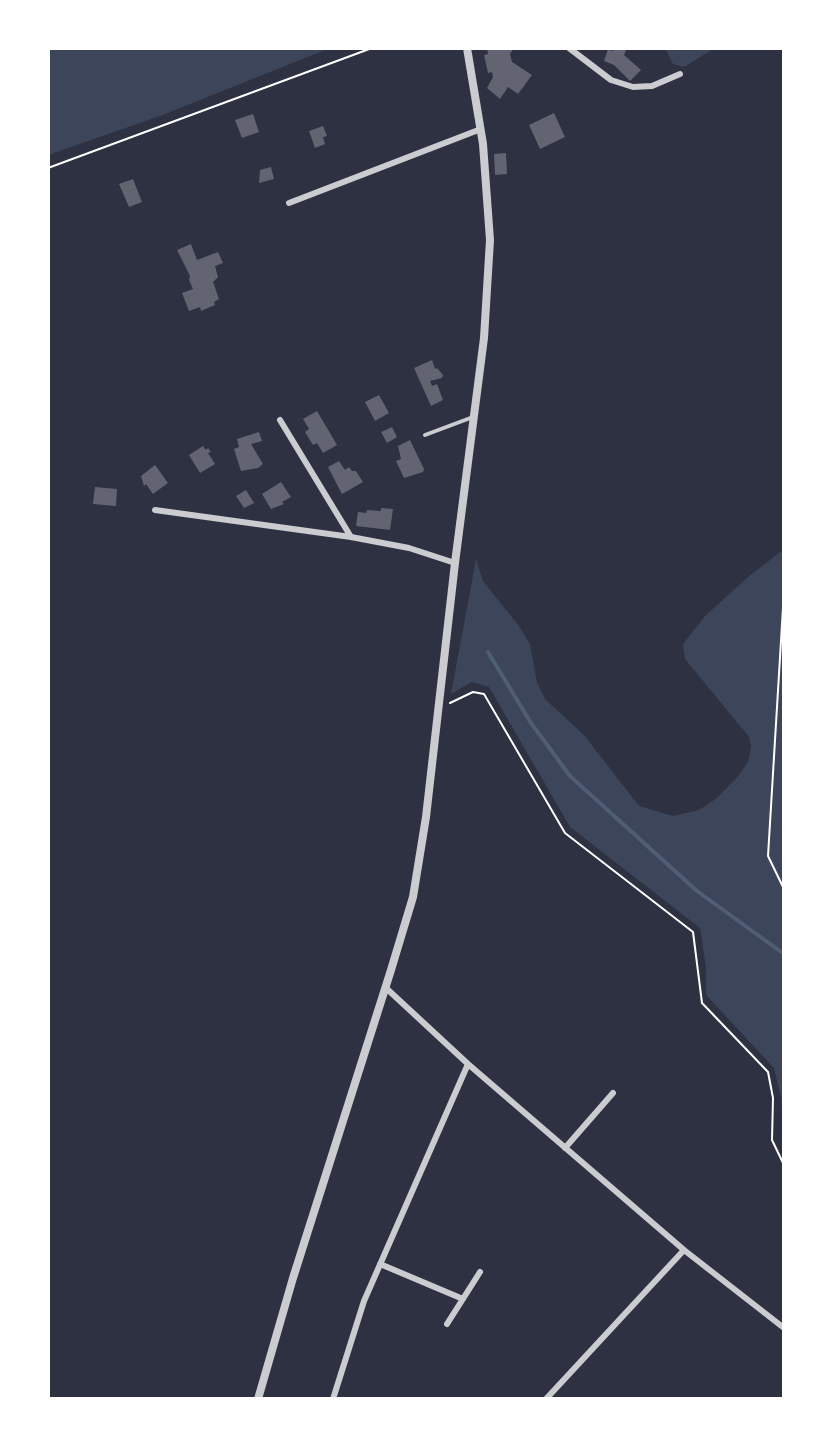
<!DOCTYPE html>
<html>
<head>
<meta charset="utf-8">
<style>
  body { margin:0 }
  #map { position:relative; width:832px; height:1447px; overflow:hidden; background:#2d3142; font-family:"Open Sans",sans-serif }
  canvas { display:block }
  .frame { position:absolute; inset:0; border:50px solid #fff; pointer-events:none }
</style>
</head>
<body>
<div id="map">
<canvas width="832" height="1447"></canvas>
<div class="frame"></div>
</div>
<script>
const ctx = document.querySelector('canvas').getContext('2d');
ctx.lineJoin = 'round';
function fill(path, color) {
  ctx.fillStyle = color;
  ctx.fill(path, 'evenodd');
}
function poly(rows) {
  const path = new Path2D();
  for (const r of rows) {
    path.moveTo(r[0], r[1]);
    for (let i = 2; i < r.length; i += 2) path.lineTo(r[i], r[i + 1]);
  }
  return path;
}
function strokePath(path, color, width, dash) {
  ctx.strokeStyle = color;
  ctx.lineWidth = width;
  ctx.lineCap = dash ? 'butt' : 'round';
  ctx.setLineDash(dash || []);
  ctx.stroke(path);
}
fill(poly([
  [48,48,330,48,160,116,48,155],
  [665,48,715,48,684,67,673,64],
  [784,549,784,1148,781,1097,774,1068,706,995,706,968,700,928,570,827,489,687,472,682,451,694,476,559,483,581,519,626,530,644,537,683,545,699,584,735,639,806,673,816,699,810,717,798,738,776,748,762,751,746,749,737,685,659,683,644,705,616,748,577]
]), '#3c4559');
strokePath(poly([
  [488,652,531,723,570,776,697,891,784,954]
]), '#4f5d75', 4);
fill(poly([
  [487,48,514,48,510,54,512,62,532,75,518,94,508,87,500,99,487,88,493,77,492,72,488,73,484,55,488,54],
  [614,48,627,48,624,55,641,70,630,81,614,65,604,61,608,49,613,51],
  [554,113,565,137,540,149,529,125],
  [253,114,259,132,242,138,235,120],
  [323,126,327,136,323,137,325,144,315,148,309,131],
  [506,153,507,174,495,175,494,154],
  [271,167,274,179,259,183,260,170],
  [133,179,142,202,129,207,119,184],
  [191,244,197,260,218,252,223,263,215,266,218,277,213,282,219,299,214,302,215,305,201,311,200,307,189,311,182,293,193,289,189,280,190,276,177,250],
  [432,360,435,369,437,368,443,375,442,378,430,381,432,386,437,384,443,400,431,406,414,368],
  [379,395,389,413,375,421,365,402],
  [317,411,337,445,323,453,317,443,313,445,305,432,309,429,303,419],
  [392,427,397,437,387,443,381,432],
  [259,432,262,441,251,444,263,464,258,468,241,471,234,449,239,447,237,439],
  [410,440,424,469,423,472,404,478,396,461,401,459,398,446],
  [203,446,206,450,208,448,211,452,208,453,215,464,200,473,189,455],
  [339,461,345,470,349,467,352,471,356,471,363,482,342,494,328,467],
  [155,465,168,483,153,494,146,484,144,486,141,476],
  [281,482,291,497,282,502,284,504,271,509,262,494],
  [95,487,117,489,116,506,93,504],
  [246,490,254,503,244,508,236,496],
  [381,508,393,509,390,530,356,526,358,512,366,513,367,510,381,511]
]), '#626471');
strokePath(poly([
  [48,168,372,48],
  [784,591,768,856,784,889],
  [450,703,473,692,484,694,565,833,693,932,702,1003,768,1072,773,1098,772,1140,784,1165]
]), '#fff', 2);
strokePath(poly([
  [425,435,473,417]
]), '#caccd0', 4);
strokePath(poly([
  [569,48,611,80,633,87,652,86,680,74],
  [289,203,481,129],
  [280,420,351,537],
  [155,510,351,537,409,548,455,563],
  [386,988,468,1064,684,1250,784,1328],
  [565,1148,613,1093],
  [380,1264,463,1299],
  [447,1324,480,1272],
  [333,1399,364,1301,468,1064],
  [546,1399,684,1250]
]), '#caccd0', 6);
strokePath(poly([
  [258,1399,293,1278,391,970,413,897,426,817,455,563,484,338,490,240,483,144,467,48]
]), '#caccd0', 8);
</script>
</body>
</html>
